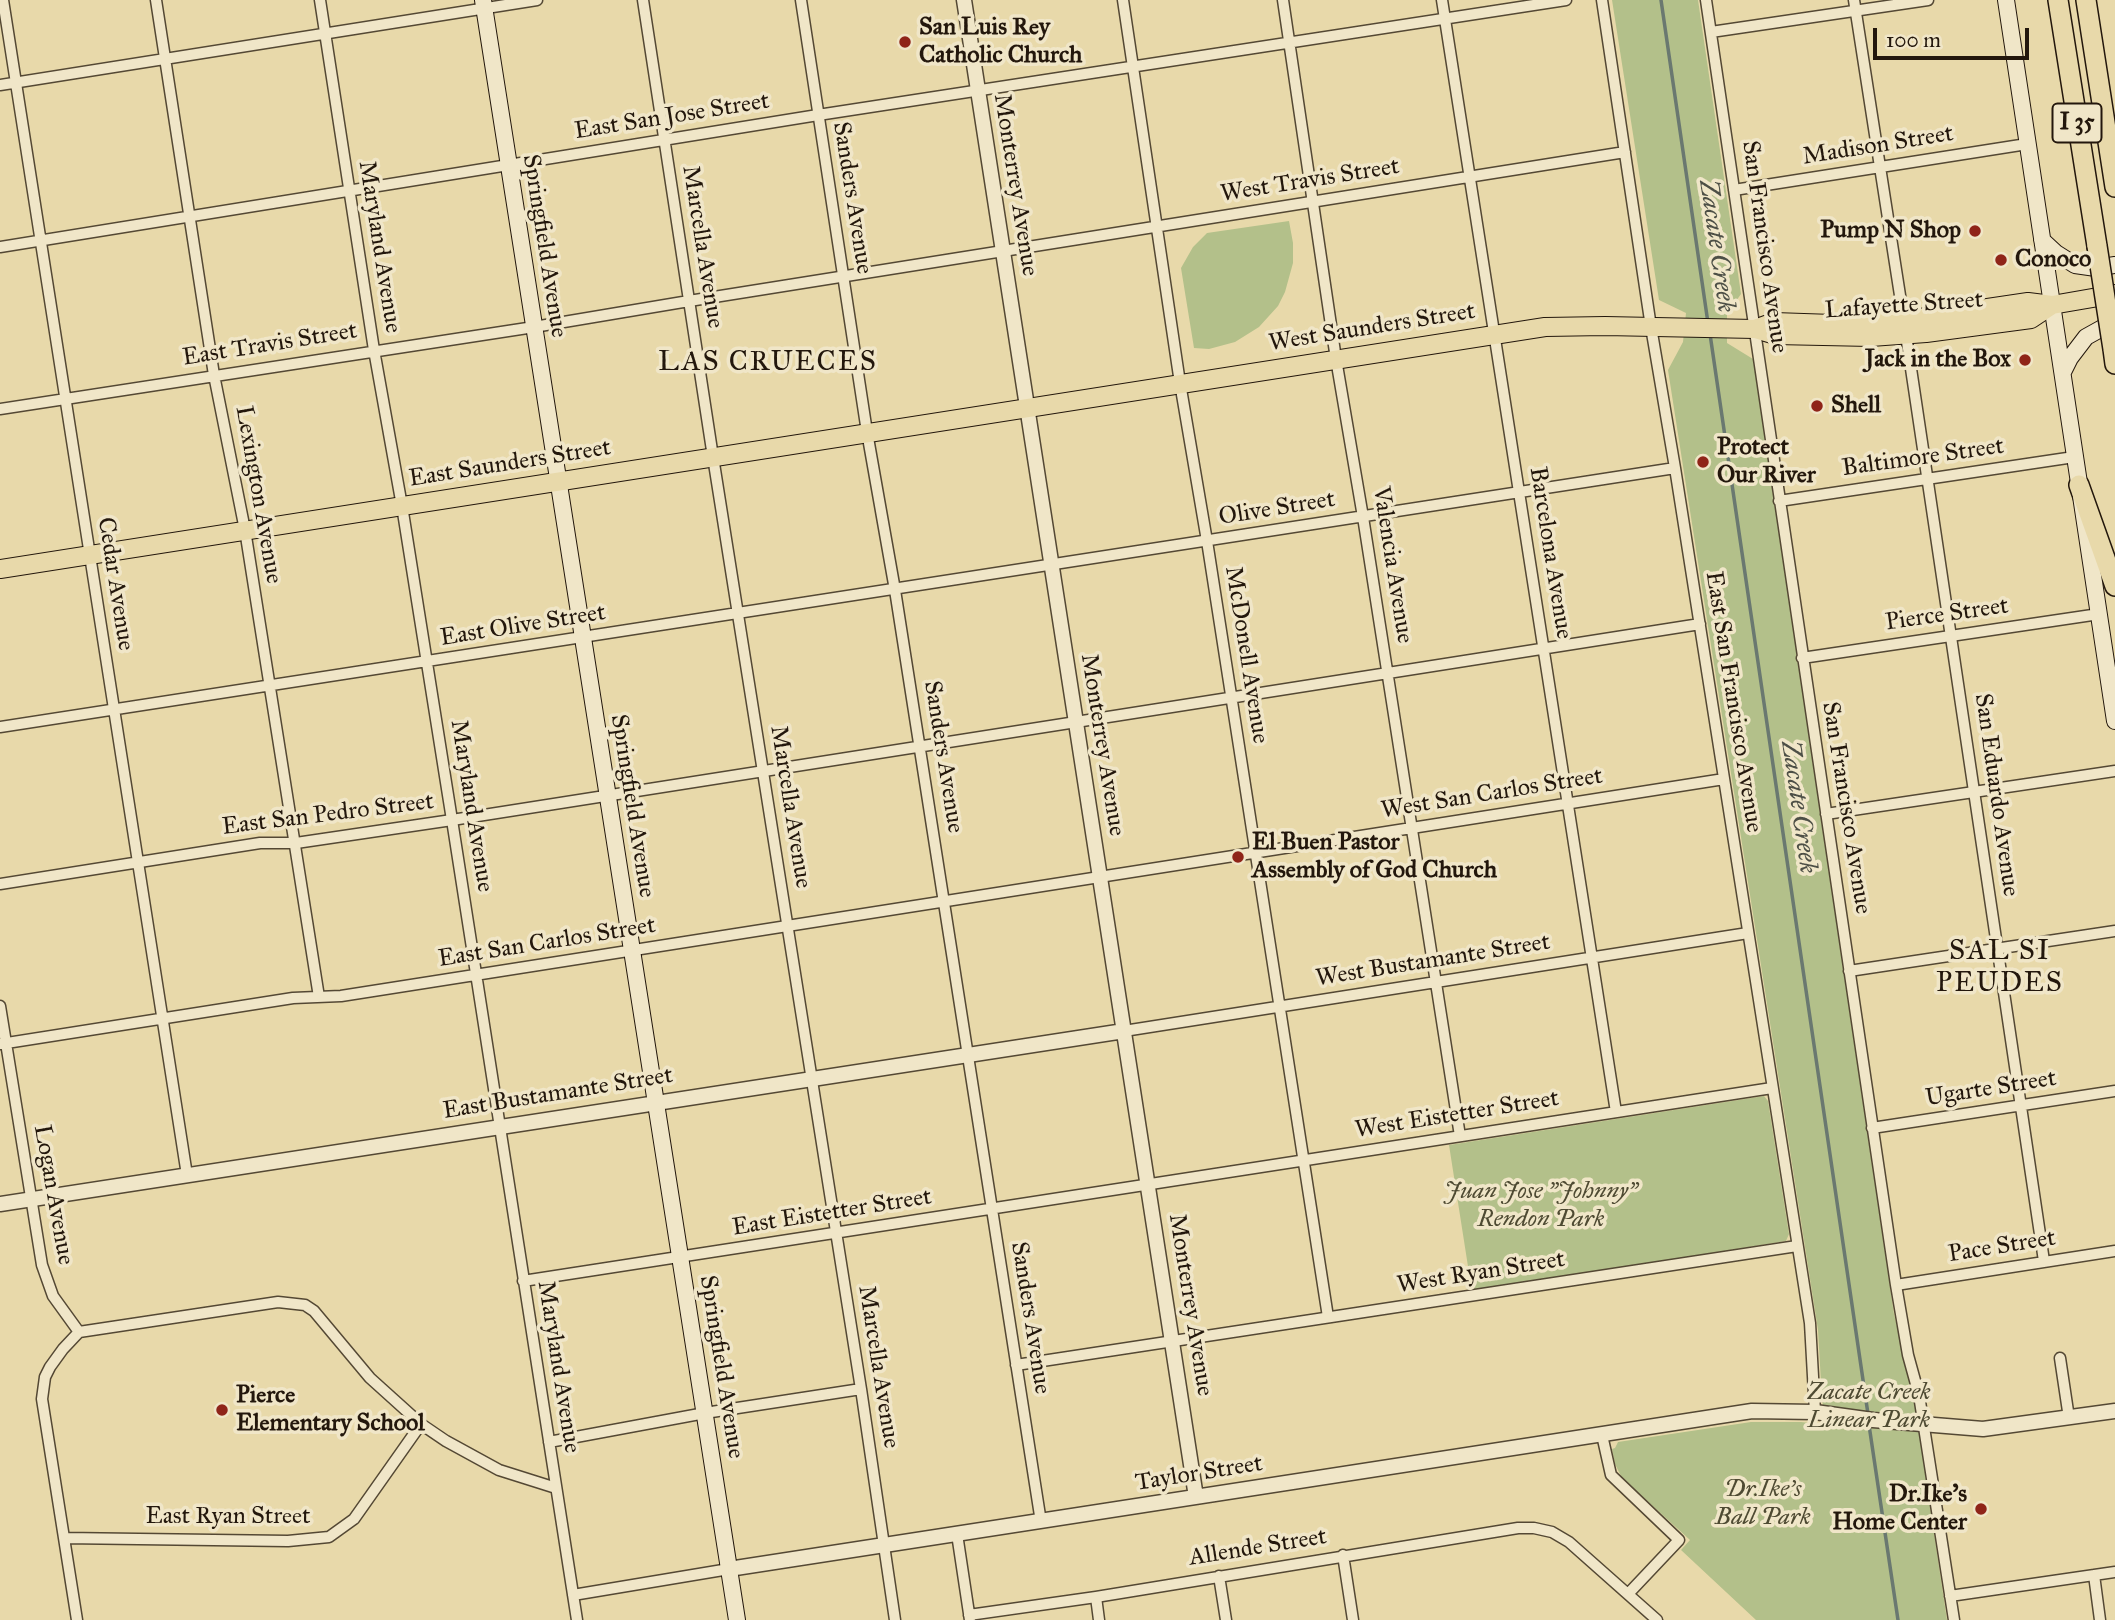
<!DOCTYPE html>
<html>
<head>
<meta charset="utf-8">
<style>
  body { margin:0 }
  #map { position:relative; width:2115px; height:1620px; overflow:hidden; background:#e8d9aa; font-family:"IM FELL Great Primer",serif }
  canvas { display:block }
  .scale { position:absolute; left:1873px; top:28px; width:156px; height:32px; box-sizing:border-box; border:4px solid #23170c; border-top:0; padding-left:9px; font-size:21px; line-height:24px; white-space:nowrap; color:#23170c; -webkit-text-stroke:5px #f0e6c8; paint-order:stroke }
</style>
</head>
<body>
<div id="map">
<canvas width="2115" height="1620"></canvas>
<div class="scale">100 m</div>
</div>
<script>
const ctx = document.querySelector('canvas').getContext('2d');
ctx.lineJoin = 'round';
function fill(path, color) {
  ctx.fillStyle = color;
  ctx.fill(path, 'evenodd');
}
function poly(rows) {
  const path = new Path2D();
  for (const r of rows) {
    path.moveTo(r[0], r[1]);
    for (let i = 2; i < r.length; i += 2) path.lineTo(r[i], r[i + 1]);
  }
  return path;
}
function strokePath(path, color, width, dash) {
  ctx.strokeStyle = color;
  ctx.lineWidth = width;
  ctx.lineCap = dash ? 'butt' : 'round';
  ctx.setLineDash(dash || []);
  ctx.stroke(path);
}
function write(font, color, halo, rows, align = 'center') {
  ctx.font = font + ' "IM FELL Great Primer",serif';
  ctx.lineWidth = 7;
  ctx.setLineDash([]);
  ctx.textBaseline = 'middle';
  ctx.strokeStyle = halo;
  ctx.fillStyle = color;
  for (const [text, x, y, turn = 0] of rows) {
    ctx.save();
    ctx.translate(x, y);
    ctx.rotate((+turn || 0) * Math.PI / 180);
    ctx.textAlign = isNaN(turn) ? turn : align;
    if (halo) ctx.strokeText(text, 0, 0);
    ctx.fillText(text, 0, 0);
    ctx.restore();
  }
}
fill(poly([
  [1612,0,1698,0,1741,294,1727,314,1727,343,1753,359,1894,1314,1914,1399,1947,1620,1756,1620,1681,1550,1690,1540,1622,1478,1615,1464,1612,1449,1615,1448,1618,1442,1751,1422,1801,1422,1827,1425,1822,1400,1818,1330,1668,370,1683,342,1686,313,1659,300],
  [1289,221,1293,243,1293,263,1285,292,1278,306,1259,327,1235,342,1209,349,1194,348,1181,268,1193,247,1207,233],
  [1764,1096,1768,1101,1789,1234,1786,1241,1472,1292,1449,1145]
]), '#b3c08a');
strokePath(poly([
  [1661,0,1708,323],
  [1710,334,1868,1414],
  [1869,1425,1898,1620]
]), '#6a7870', 3.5);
const minor = poly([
  [3,0,187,1175],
  [156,0,214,375,245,530,319,997],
  [320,0,374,350,402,506,452,820,577,1620],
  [643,0,713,457,861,1389,895,1620],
  [801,0,867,432,895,590,1041,1522],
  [1123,0,1180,383,1207,541,1328,1317],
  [1283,0,1336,359,1363,517,1460,1136],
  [1442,0,1616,1112],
  [1602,0,1651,327,1675,468,1810,1323,1815,1412],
  [1706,0,1896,1285,1908,1355,1919,1395,1954,1620],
  [1854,0,1904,321],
  [1711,32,1928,0],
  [0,85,537,0],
  [1734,190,2027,144],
  [0,247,818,115,1566,0],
  [1906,335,2044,1261],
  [0,409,534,327,689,301,1625,152],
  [1779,501,2074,457],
  [1802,658,2099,614],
  [0,727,1675,468],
  [1826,814,2115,771],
  [0,884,260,843,296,843,452,820,1700,624],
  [1849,971,2115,931],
  [0,1006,42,1265,53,1296,79,1332,63,1349,50,1367,45,1377,42,1399,77,1620],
  [1124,1031,1748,933],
  [0,1044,293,998,341,996,1724,779],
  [1872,1128,2115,1091],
  [523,1281,1772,1088],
  [1896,1285,2115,1251],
  [79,1332,278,1302,305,1305,314,1311,370,1378,421,1424,446,1441,499,1470,556,1488],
  [2060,1358,2069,1418],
  [1016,1365,1797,1246],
  [1602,1435,1611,1475,1679,1540,1628,1594],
  [549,1442,705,1413,861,1389],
  [957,1534,970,1620],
  [64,1538,288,1541,329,1537,354,1519,421,1424],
  [1343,1555,1353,1620],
  [2094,1575,2100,1620],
  [1219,1576,1226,1620],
  [573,1595,729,1569],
  [1950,1596,2115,1572],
  [1096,1597,1099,1620],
  [969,1615,1096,1597,1518,1528,1534,1528,1552,1532,1569,1542,1657,1620]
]);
const tertiary = poly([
  [964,0,1196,1497],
  [0,1204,1124,1031],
  [729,1569,1752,1411,1815,1412,1873,1420,1983,1429,2115,1411]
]);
const secondary = poly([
  [483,0,737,1620],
  [2006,0,2115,721],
  [2042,240,2056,253,2075,265,2096,268,2115,265],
  [2063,372,2070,358,2086,337,2104,327,2115,326]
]);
const primary = poly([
  [1755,329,1774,322,1833,324,1900,321,2028,302,2052,305,2115,294],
  [0,569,1545,327,1605,326,1755,329,1775,335,1871,337,1926,333,2031,319,2052,305]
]);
const motorway = poly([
  [2058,0,2097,246],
  [2086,0,2115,187],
  [2113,349,2115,364],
  [2079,485,2115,586]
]);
strokePath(minor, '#544834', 13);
strokePath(tertiary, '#544834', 17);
strokePath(secondary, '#23170c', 18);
strokePath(primary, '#23170c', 20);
strokePath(motorway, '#23170c', 22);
strokePath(minor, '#f0e6c8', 10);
strokePath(tertiary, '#f0e6c8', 14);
strokePath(secondary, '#f0e6c8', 16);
strokePath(primary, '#e8d9aa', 18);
strokePath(motorway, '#e8d9aa', 19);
const motorwayBridge = poly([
  [2097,246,2113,349]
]);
strokePath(motorwayBridge, '#23170c', 22, []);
strokePath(motorwayBridge, '#e8d9aa', 19);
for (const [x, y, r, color] of [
  [905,42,7,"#8f2418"],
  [1975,231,7,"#8f2418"],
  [2001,260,7,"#8f2418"],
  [2025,360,7,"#8f2418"],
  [1817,406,7,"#8f2418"],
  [1703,462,7,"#8f2418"],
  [1238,857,7,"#8f2418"],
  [222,1410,7,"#8f2418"],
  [1981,1509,7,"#8f2418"]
]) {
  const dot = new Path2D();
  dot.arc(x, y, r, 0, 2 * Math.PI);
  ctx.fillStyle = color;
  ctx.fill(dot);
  strokePath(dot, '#f0e6c8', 2.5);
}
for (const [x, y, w] of [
  [2077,123,49]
]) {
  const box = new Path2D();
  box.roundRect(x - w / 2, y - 19.5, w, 39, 5);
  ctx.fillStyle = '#f0e6c8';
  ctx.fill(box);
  strokePath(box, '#23170c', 2);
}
write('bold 23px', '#23170c', null, [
  ["I 35",2077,123]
]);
write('bold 24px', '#23170c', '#f0e6c8', [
  ["San Luis Rey",919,28],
  ["Catholic Church",919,56],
  ["Pump N Shop",1961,231,"right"],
  ["Conoco",2015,260],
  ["Jack in the Box",2011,360,"right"],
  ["Shell",1831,406],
  ["Protect",1717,448],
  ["Our River",1717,476],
  ["El Buen Pastor",1252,843],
  ["Assembly of God Church",1252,871],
  ["Pierce",236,1396],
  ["Elementary School",236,1424],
  ["Dr.Ike's",1967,1495,"right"],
  ["Home Center",1967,1523,"right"]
], 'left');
write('24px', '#23170c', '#f0e6c8', [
  ["East San Jose Street",672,117,-9],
  ["Madison Street",1878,146,-9],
  ["West Travis Street",1310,181,-9],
  ["Monterrey Avenue",1015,185,81],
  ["Sanders Avenue",852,198,81],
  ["Springfield Avenue",544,246,81],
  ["Maryland Avenue",379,247,81],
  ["Marcella Avenue",702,247,81],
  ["San Francisco Avenue",1764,247,82],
  ["Lafayette Street",1904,306,-4],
  ["West Saunders Street",1372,328,-9],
  ["East Travis Street",270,345,-9],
  ["Baltimore Street",1923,458,-8],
  ["East Saunders Street",510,464,-9],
  ["Lexington Avenue",258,495,80],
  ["Olive Street",1277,509,-9],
  ["Barcelona Avenue",1550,553,81],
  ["Valencia Avenue",1392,565,81],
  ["Cedar Avenue",115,584,81],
  ["Pierce Street",1947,615,-8],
  ["East Olive Street",523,626,-9],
  ["McDonell Avenue",1246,655,81],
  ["East San Francisco Avenue",1733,702,81],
  ["Monterrey Avenue",1102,745,81],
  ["Sanders Avenue",943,757,81],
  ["West San Carlos Street",1492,794,-9],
  ["San Eduardo Avenue",1996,795,82],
  ["Maryland Avenue",471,806,81],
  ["Springfield Avenue",632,806,81],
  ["Marcella Avenue",790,807,81],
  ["San Francisco Avenue",1846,808,81],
  ["East San Pedro Street",328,815,-7],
  ["East San Carlos Street",547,943,-9],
  ["West Bustamante Street",1433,961,-9],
  ["Ugarte Street",1991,1089,-9],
  ["East Bustamante Street",558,1094,-9],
  ["West Eistetter Street",1457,1115,-9],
  ["Logan Avenue",53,1195,80],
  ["East Eistetter Street",832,1213,-9],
  ["Pace Street",2002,1247,-9],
  ["West Ryan Street",1481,1273,-9],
  ["Monterrey Avenue",1190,1305,81],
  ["Sanders Avenue",1030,1318,81],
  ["Maryland Avenue",558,1367,81],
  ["Springfield Avenue",721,1367,81],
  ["Marcella Avenue",878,1367,81],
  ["Taylor Street",1199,1474,-9],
  ["East Ryan Street",228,1517],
  ["Allende Street",1258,1548,-9]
]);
write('italic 24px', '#4e4a32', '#f0e6c8', [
  ["Juan Jose \"Johnny\"",1541,1192],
  ["Rendon Park",1541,1220],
  ["Zacate Creek",1869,1393],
  ["Linear Park",1869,1421],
  ["Dr.Ike's",1763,1490],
  ["Ball Park",1763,1518]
]);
write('italic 26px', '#4d4f46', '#f0e6c8', [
  ["Zacate Creek",1716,246,82],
  ["Zacate Creek",1798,807,82]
]);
ctx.letterSpacing = '2px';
write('28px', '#23170c', '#f0e6c8', [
  ["LAS CRUECES",768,363],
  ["SAL SI",2000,952],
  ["PEUDES",2000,984]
]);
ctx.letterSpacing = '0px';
</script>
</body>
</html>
